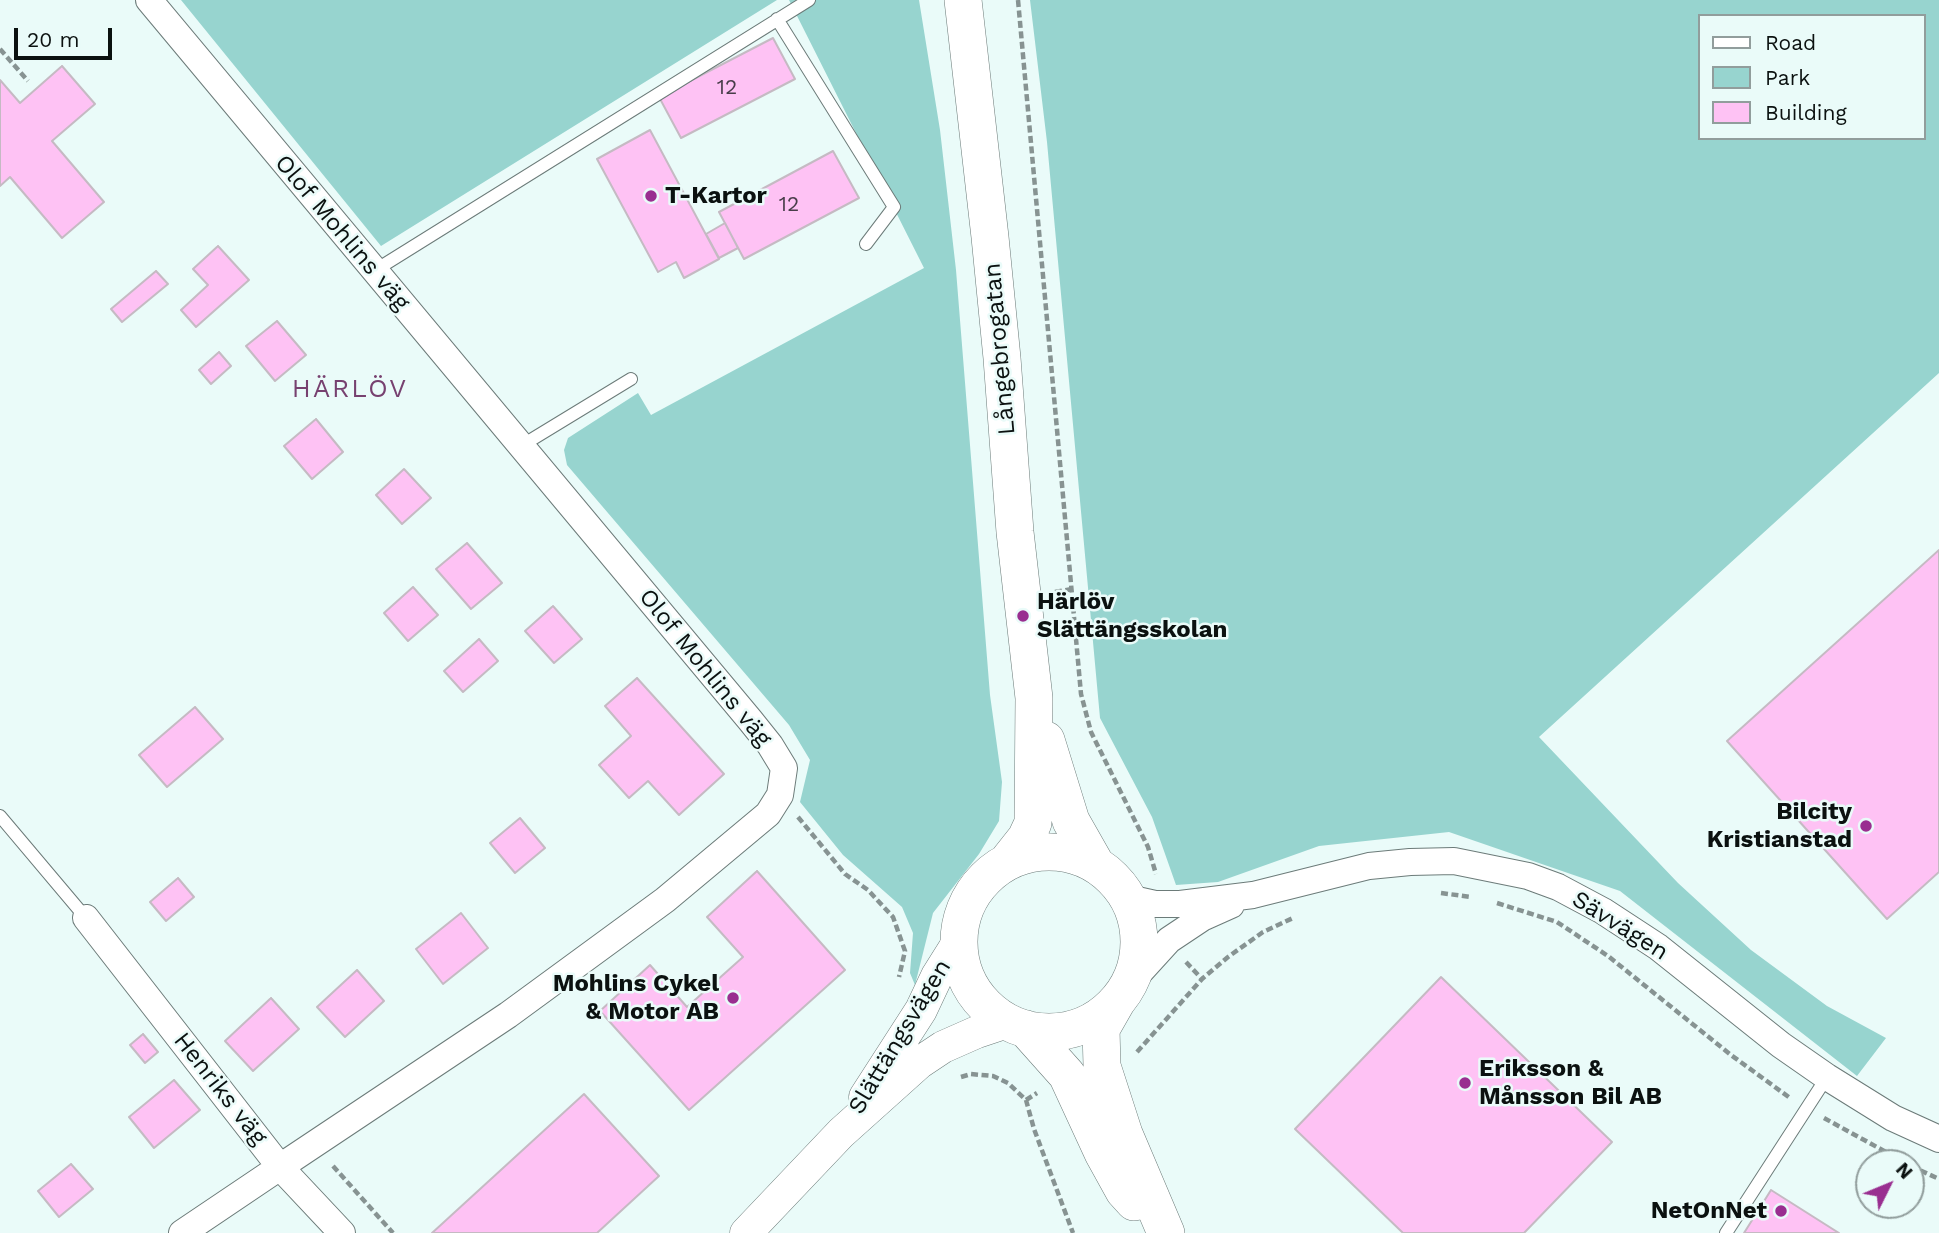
<!DOCTYPE html>
<html>
<head>
<meta charset="utf-8">
<style>
  body { margin:0 }
  #map { position:relative; width:1939px; height:1233px; overflow:hidden; background:#eafbf9; font-family:"Work Sans",sans-serif }
  canvas { display:block }
  .legend { position:absolute; left:1698px; top:14px; width:228px; height:126px; box-sizing:border-box; background:#eafbf9; border:2px solid #919d9c; margin:0; padding:9px 12px; list-style:none; font-size:21px; color:#0b1110 }
  .legend li { display:flex; align-items:center; gap:14px; height:35px }
  .legend b { width:35px; border:2px solid #919d9c }
  .north { position:absolute; left:1855px; top:1149px; width:70px; height:70px; box-sizing:border-box; background:#eafbf9; border:2px solid #919d9c; border-radius:50%; rotate:47deg; font-size:19px; font-weight:700; line-height:28px; text-align:center; color:#0b1110 }
  .north::after { content:''; display:block; margin:auto; width:24px; height:32px; background:#992e90; clip-path:polygon(50% 0,100% 100%,50% 72%,0 100%) }
  .scale { position:absolute; left:14px; top:28px; width:98px; height:32px; box-sizing:border-box; border:4px solid #0b1110; border-top:0; padding-left:9px; font-size:21px; line-height:24px; white-space:nowrap; color:#0b1110; -webkit-text-stroke:5px #eafbf9; paint-order:stroke }
</style>
</head>
<body>
<div id="map">
<canvas width="1939" height="1233"></canvas>
<ul class="legend">
<li><b style="height:9px;background:#fff"></b>Road</li>
<li><b style="height:19px;background:#97d4cf"></b>Park</li>
<li><b style="height:19px;background:#fec2f4"></b>Building</li>
</ul>
<div class="north">N</div>
<div class="scale">20 m</div>
</div>
<script>
const ctx = document.querySelector('canvas').getContext('2d');
ctx.lineJoin = 'round';
function fill(path, color) {
  ctx.fillStyle = color;
  ctx.fill(path, 'evenodd');
}
function poly(rows) {
  const path = new Path2D();
  for (const r of rows) {
    if (r.length === 3) {
      path.moveTo(r[0] + r[2], r[1]);
      path.arc(r[0], r[1], r[2], 0, 2 * Math.PI);
      continue;
    }
    path.moveTo(r[0], r[1]);
    for (let i = 2; i < r.length; i += 2) path.lineTo(r[i], r[i + 1]);
  }
  return path;
}
function strokePath(path, color, width, dash) {
  ctx.strokeStyle = color;
  ctx.lineWidth = width;
  ctx.lineCap = dash ? 'butt' : 'round';
  ctx.setLineDash(dash || []);
  ctx.stroke(path);
}
function write(font, color, halo, rows, align = 'center') {
  ctx.font = font + ' "Work Sans",sans-serif';
  ctx.lineWidth = 5;
  ctx.setLineDash([]);
  ctx.textBaseline = 'middle';
  ctx.strokeStyle = halo;
  ctx.fillStyle = color;
  for (const [text, x, y, turn = 0] of rows) {
    ctx.save();
    ctx.translate(x, y);
    ctx.rotate((+turn || 0) * Math.PI / 180);
    ctx.textAlign = isNaN(turn) ? turn : align;
    if (halo) ctx.strokeText(text, 0, 0);
    ctx.fillText(text, 0, 0);
    ctx.restore();
  }
}
fill(poly([
  [181,0,777,0,381,246],
  [789,0,919,0,940,130,956,270,990,695,1002,782,999,821,979,854,933,913,915,985,910,973,913,933,902,907,843,855,800,802,810,760,789,725,567,465,564,450,568,438,638,393,651,415,924,268],
  [1030,0,1939,0,1939,373,1539,737,1678,883,1751,950,1827,1006,1886,1038,1857,1076,1620,891,1449,832,1319,846,1218,882,1176,885,1152,817,1100,718,1047,142],
  [1699,16,1923,16,1923,138,1699,138]
]), '#97d4cf');
const building = poly([
  [773,38,795,79,681,138,659,97,773,38],
  [62,66,95,104,52,141,104,202,62,238,10,177,0,186,0,80,20,103,62,66],
  [650,130,719,259,684,278,676,262,658,272,597,159,650,130],
  [833,151,859,198,744,259,719,212,833,151],
  [725,223,738,248,719,258,706,234,725,223],
  [218,246,249,280,196,327,181,310,208,285,193,269,218,246],
  [156,271,168,284,122,322,111,309,156,271],
  [277,321,306,355,275,381,246,346,277,321],
  [219,352,231,366,211,384,199,370,219,352],
  [316,419,343,452,312,479,284,446,316,419],
  [404,469,431,498,402,524,376,495,404,469],
  [467,543,502,583,471,609,436,569,467,543],
  [1939,550,1939,872,1887,919,1727,741,1939,550],
  [413,587,438,615,408,641,384,613,413,587],
  [553,606,582,639,554,663,525,631,553,606],
  [479,639,498,661,463,692,444,671,479,639],
  [637,678,724,774,679,815,648,781,629,798,599,765,631,736,605,706,637,678],
  [195,707,223,739,167,787,139,755,195,707],
  [520,818,545,848,515,873,490,843,520,818],
  [757,871,845,970,689,1110,600,1011,650,965,687,1007,743,957,707,917,757,871],
  [178,878,194,897,166,921,150,902,178,878],
  [461,913,488,948,443,984,416,949,461,913],
  [357,970,384,1001,345,1037,317,1007,357,970],
  [1441,977,1612,1142,1524,1233,1403,1233,1295,1129,1441,977],
  [271,998,299,1029,253,1071,225,1041,271,998],
  [143,1034,158,1052,145,1063,130,1045,143,1034],
  [174,1080,200,1110,154,1148,129,1117,174,1080],
  [584,1094,659,1176,597,1233,432,1233,584,1094],
  [71,1164,93,1189,59,1217,38,1191,71,1164],
  [1771,1190,1839,1233,1744,1233,1771,1190]
]);
fill(building, '#fec2f4');
strokePath(building, '#c5bac3', 2);
const service = poly([
  [777,19,894,207,866,244],
  [374,271,809,0],
  [521,446,631,379],
  [0,816,86,918],
  [1726,1233,1827,1077]
]);
const minor = poly([
  [149,0,750,720,770,745,784,768,780,795,768,814,665,900,508,1015,280,1167,342,1233],
  [1128,898,1155,904,1180,904,1253,895,1369,866,1410,862,1454,861,1528,876,1558,887,1603,911,1658,947,1781,1045,1827,1077,1893,1118,1939,1139],
  [86,918,280,1167,182,1233],
  [1128,985,1169,940,1202,918,1231,905]
]);
const tertiary = poly([
  [865,1097,921,1010,937,976,959,941],
  [746,1233,841,1133,919,1063,943,1047,977,1032,1007,1022]
]);
const secondary = poly([
  [963,0,990,237,1002,358,1015,532,1034,698,1033,823,1026,838,1007,862],
  [1046,740,1071,821,1096,865],
  [1049,942,90],
  [1117,1001,1101,1029,1102,1066,1124,1134,1166,1233],
  [1026,1029,1067,1075,1103,1153,1124,1191,1134,1202]
]);
strokePath(service, '#6c7b79', 14);
strokePath(minor, '#6c7b79', 28);
strokePath(tertiary, '#6c7b79', 33);
strokePath(secondary, '#6c7b79', 38);
strokePath(poly([
  [1018,0,1081,694,1091,732,1148,847,1156,874],
  [0,49,28,81],
  [1055,592,1072,589],
  [798,817,845,874,868,890,893,917,905,951,899,977],
  [1441,893,1471,897],
  [1497,903,1557,922,1608,956,1731,1055,1790,1098],
  [1186,962,1202,979],
  [1137,1052,1202,979,1228,957,1263,932,1293,918],
  [961,1077,971,1074,993,1076,1008,1083,1026,1100,1034,1129,1073,1233],
  [1026,1100,1037,1093],
  [1824,1118,1906,1163],
  [333,1166,393,1233],
  [1911,1166,1939,1179]
]), '#879392', 4.5, [7, 3.5]);
strokePath(service, '#fff', 12);
strokePath(minor, '#fff', 26);
strokePath(tertiary, '#fff', 32);
strokePath(secondary, '#fff', 37);
for (const [x, y, r, color] of [
  [651,196,7,"#992e90"],
  [1023,616,7,"#992e90"],
  [1866,826,7,"#992e90"],
  [733,998,7,"#992e90"],
  [1465,1083,7,"#992e90"],
  [1781,1211,7,"#992e90"]
]) {
  const dot = new Path2D();
  dot.arc(x, y, r, 0, 2 * Math.PI);
  ctx.fillStyle = color;
  ctx.fill(dot);
  strokePath(dot, '#eafbf9', 2.5);
}
write('21px', '#483d49', null, [
  ["12",727,88],
  ["12",789,205]
]);
write('bold 24px', '#0b1110', '#eafbf9', [
  ["T-Kartor",665,196],
  ["Härlöv",1037,602],
  ["Slättängsskolan",1037,630],
  ["Bilcity",1852,812,"right"],
  ["Kristianstad",1852,840,"right"],
  ["Mohlins Cykel",719,984,"right"],
  ["& Motor AB",719,1012,"right"],
  ["Eriksson &",1479,1069],
  ["Månsson Bil AB",1479,1097],
  ["NetOnNet",1767,1211,"right"]
], 'left');
write('24px', '#0b1110', '#eafbf9', [
  ["Olof Mohlins väg",342,233,50],
  ["Långebrogatan",1000,349,-95],
  ["Olof Mohlins väg",705,668,51],
  ["Sävvägen",1620,926,32],
  ["Slättängsvägen",900,1037,-59],
  ["Henriks väg",220,1089,52]
]);
ctx.letterSpacing = '2px';
write('26px', '#774170', '#eafbf9', [
  ["HÄRLÖV",350,389]
]);
ctx.letterSpacing = '0px';
</script>
</body>
</html>
